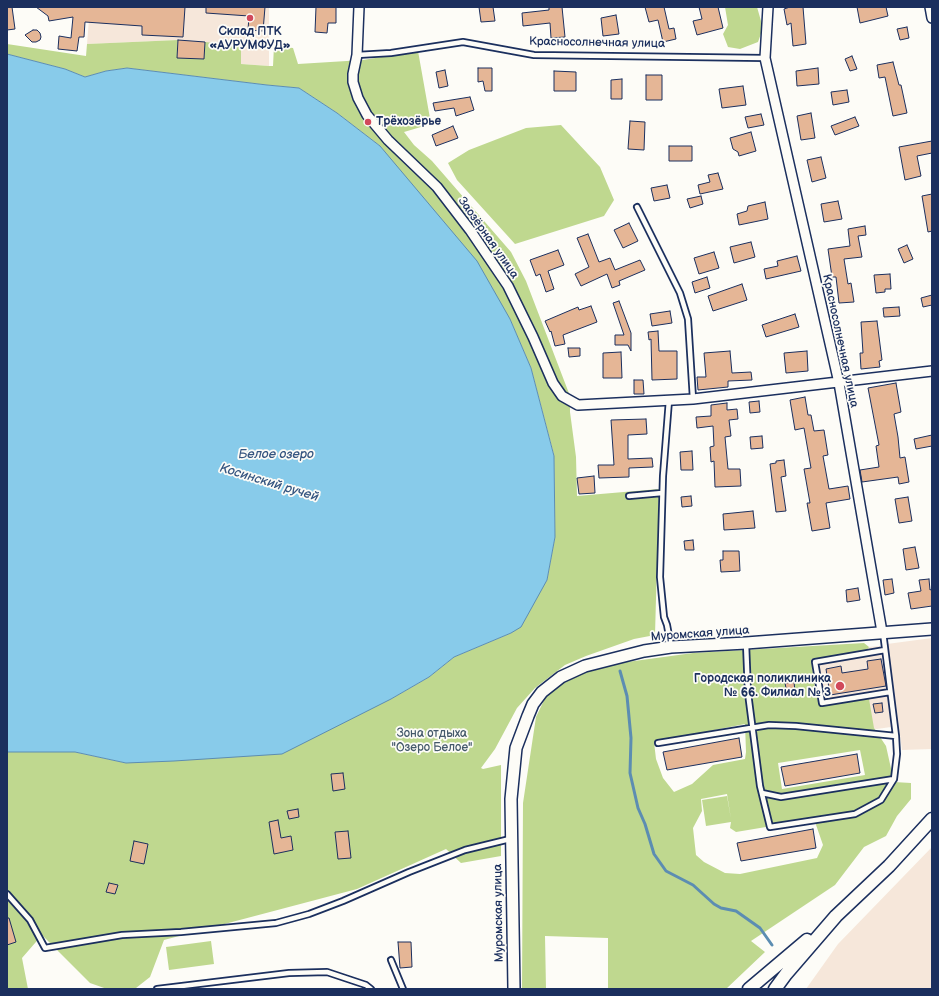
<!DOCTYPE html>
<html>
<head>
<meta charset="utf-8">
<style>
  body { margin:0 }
  #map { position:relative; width:939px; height:996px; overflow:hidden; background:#fdfcf7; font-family:"Balsamiq Sans",sans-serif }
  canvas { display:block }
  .frame { position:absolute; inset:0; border:8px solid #1b2f5e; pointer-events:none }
</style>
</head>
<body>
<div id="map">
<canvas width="939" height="996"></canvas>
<div class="frame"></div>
</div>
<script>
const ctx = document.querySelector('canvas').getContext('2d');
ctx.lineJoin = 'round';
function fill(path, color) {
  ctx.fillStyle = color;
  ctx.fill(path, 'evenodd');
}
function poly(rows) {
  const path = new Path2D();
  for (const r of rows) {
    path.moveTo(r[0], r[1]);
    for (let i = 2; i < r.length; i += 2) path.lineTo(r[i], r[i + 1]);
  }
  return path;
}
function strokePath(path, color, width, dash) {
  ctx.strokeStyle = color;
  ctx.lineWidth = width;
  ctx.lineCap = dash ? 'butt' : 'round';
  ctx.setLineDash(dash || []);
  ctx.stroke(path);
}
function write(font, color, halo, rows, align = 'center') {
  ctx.font = font + ' "Balsamiq Sans",sans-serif';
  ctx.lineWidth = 3.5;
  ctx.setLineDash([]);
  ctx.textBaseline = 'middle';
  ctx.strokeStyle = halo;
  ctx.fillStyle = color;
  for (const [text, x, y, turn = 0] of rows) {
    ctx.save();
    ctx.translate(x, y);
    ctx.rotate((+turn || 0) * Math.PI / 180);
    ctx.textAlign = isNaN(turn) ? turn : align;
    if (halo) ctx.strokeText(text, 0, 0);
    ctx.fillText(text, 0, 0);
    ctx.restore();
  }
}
fill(poly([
  [90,7,269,7,269,66,241,64,241,46,204,59,177,58,178,40,87,44],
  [932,638,932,749,902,750,893,682,887,644],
  [880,646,887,692,891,727,877,729,808,722,795,691,794,682,804,652],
  [932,847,932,989,806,989,838,944]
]), '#f6e7da');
fill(poly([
  [725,7,757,7,763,28,758,42,740,49,728,47,723,34,728,25],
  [178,40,177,57,204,59,205,42,241,46,241,64,269,66,273,66,274,46,293,48,298,64,363,60,418,51,431,124,404,132,414,145,432,161,511,252,526,281,570,396,570,412,576,457,577,496,659,489,655,635,634,639,586,656,565,665,535,688,517,708,495,749,481,768,483,769,501,765,501,856,461,863,446,849,357,889,164,940,150,977,136,988,107,989,90,983,42,935,22,958,28,989,7,989,7,752,75,752,126,763,391,699,429,677,454,657,511,633,547,580,555,537,554,455,531,368,510,319,380,146,337,113,299,88,267,85,127,68,106,71,85,77,65,69,7,54,7,44,86,56,87,44],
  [561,125,600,167,614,200,604,216,515,244,457,180,448,163,469,150,526,128],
  [864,643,869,647,866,651,811,659,816,696,820,706,869,699,874,728,886,746,894,782,911,783,911,799,897,816,886,836,864,847,835,885,751,941,765,952,726,989,608,989,608,938,545,936,546,989,522,989,523,803,536,717,549,690,576,675,605,665,693,653],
  [745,724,746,752,745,759,713,765,692,784,674,792,663,778,656,759,654,742],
  [860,750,865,775,782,789,778,763],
  [727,794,731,819,727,796,702,800,706,826,731,822,730,828,736,832,814,819,823,845,817,858,740,874,725,873,704,862,696,855,693,828,702,811,701,799],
  [211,941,214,964,169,970,166,947]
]), '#bfd88f');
const water = poly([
  [7,54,65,69,85,77,106,71,127,68,267,85,299,88,337,113,380,146,477,261,510,319,531,368,554,456,555,537,547,580,521,627,511,633,454,657,429,677,391,699,282,754,174,761,126,763,75,752,7,752,7,54]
]);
fill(water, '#88cbea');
strokePath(water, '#5c8db2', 1);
strokePath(poly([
  [620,671,627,696,631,738,630,773,638,808,645,824,654,854,666,871,693,885,714,904,721,908,736,911,760,928,772,945]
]), '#5c8db2', 3);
const building = poly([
  [7,7,12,7,15,29,7,30,7,7],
  [36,7,185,7,183,37,142,35,142,26,85,22,84,37,79,37,77,51,58,49,59,36,71,38,73,17,49,21,48,16,36,7],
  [206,7,265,7,263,31,248,30,249,16,206,13,206,7],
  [316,7,336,7,336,23,328,23,327,33,315,32,316,7],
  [479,7,493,7,495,21,481,22,479,7],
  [549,7,562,7,565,37,551,38,550,23,523,26,522,13,549,10,549,7],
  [645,7,664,7,669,29,674,28,676,39,663,42,658,20,649,22,645,7],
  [699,7,718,7,723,28,697,35,693,21,702,19,699,7],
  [790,7,803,7,806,44,793,46,791,23,787,25,784,9,790,7],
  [857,7,886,7,888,16,860,23,857,7],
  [616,15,619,34,603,36,601,18,616,15],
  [907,27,909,38,900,40,897,29,907,27],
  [33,30,37,30,40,33,41,37,40,40,36,42,32,42,25,35,33,30],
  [178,40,205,42,204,59,177,58,178,40],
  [852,56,857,69,850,71,845,59,852,56],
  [893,62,899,85,901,85,907,113,893,116,885,77,879,78,877,65,893,62],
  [478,68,492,68,492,91,485,91,483,81,478,82,478,68],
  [818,68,819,84,797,86,796,71,818,68],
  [445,70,448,86,439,88,436,72,445,70],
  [554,71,576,72,576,91,554,91,554,71],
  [646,75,662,75,662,100,646,100,646,75],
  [622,79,622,99,611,99,611,80,622,79],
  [743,86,746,105,722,108,719,89,743,86],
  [847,90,849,102,833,105,831,92,847,90],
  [470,97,474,110,456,116,454,108,435,111,433,103,470,97],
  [811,113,815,138,801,140,797,116,811,113],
  [761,114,764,125,748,128,745,117,761,114],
  [855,117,859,126,835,135,831,126,855,117],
  [630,121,645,122,644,150,628,149,630,121],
  [453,126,458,138,436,146,432,135,453,126],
  [751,132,756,151,739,156,738,152,733,149,730,138,751,132],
  [932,141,932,153,917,156,921,176,905,180,899,147,932,141],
  [669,146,692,146,692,161,669,161,669,146],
  [821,157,826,178,812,182,807,160,821,157],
  [718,173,723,189,700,194,698,185,710,182,708,175,718,173],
  [667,185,670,198,654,201,651,188,667,185],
  [932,194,932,231,928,232,922,196,932,194],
  [701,196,703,204,690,208,687,199,701,196],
  [838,201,842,219,824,222,821,204,838,201],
  [765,202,768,219,739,225,737,214,747,211,748,206,765,202],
  [629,223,638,241,623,248,614,230,629,223],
  [865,226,866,235,858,236,862,257,844,259,848,284,851,283,854,302,839,303,836,277,832,277,828,249,850,246,848,229,865,226],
  [588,234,599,262,610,258,615,270,640,260,645,270,619,281,620,285,612,288,607,274,581,286,575,274,589,267,577,238,588,234],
  [751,242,755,257,734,263,730,247,751,242],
  [907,245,913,259,904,263,898,249,907,245],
  [558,250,564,265,548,271,554,289,546,292,540,274,536,276,530,260,558,250],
  [714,252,719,268,699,274,694,258,714,252],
  [797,256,801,271,766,279,764,269,778,266,777,261,797,256],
  [890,274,891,289,885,289,885,292,876,293,874,275,890,274],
  [707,277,710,288,695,293,692,282,707,277],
  [742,284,747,300,713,311,708,296,742,284],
  [932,295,932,305,923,307,921,298,932,295],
  [619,301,631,333,631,351,628,345,615,345,615,335,624,335,613,303,619,301],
  [591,306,597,322,563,335,565,344,555,346,551,331,550,332,545,321,578,307,579,310,591,306],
  [899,307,900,316,884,317,883,308,899,307],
  [670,311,672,323,652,326,650,314,670,311],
  [795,314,799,327,766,337,762,325,795,314],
  [877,321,882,360,879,361,880,367,861,369,860,353,863,353,861,322,877,321],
  [658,331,659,351,677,351,677,379,652,380,651,339,649,340,648,332,658,331],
  [568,348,580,348,580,356,569,357,568,348],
  [730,351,732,373,751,372,752,380,728,381,728,387,698,390,697,377,706,377,704,353,730,351],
  [807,351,808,371,786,373,784,353,807,351],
  [621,352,622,378,603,378,603,353,621,352],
  [634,380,643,380,644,394,634,394,634,380],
  [896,383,901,412,894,414,898,437,900,458,905,457,909,482,899,484,898,477,862,482,860,470,879,467,876,446,879,445,868,388,896,383],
  [805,397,808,415,811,415,814,431,824,430,828,455,823,456,829,489,848,486,850,499,826,503,830,528,812,531,807,503,810,503,804,469,811,468,804,428,795,430,790,400,805,397],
  [759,401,760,412,750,413,749,402,759,401],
  [727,403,727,410,737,409,738,419,729,420,731,436,725,437,728,469,740,469,741,486,715,487,714,461,711,462,710,447,714,446,713,426,697,428,696,417,711,416,711,405,727,403],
  [646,419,647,434,628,435,628,459,652,458,653,467,629,468,629,477,599,478,598,465,614,465,611,420,646,419],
  [932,435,932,446,916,449,914,439,932,435],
  [762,436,763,448,751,449,750,437,762,436],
  [692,451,693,470,681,470,680,452,692,451],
  [784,460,786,476,781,477,786,511,776,512,770,464,776,463,776,461,784,460],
  [594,476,595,493,579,494,577,478,594,476],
  [691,496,692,506,682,507,681,497,691,496],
  [908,497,912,521,899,523,895,499,908,497],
  [753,511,755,528,724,530,723,514,753,511],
  [693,540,694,550,685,550,684,541,693,540],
  [915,547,919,568,906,570,903,549,915,547],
  [723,551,739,551,740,571,721,572,720,560,723,560,723,551],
  [892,579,894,593,885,595,883,580,892,579],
  [929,579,930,590,932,589,932,606,911,609,908,593,921,591,919,580,929,579],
  [858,588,860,600,847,602,846,590,858,588],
  [881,659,886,686,830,695,826,669,841,666,842,673,868,669,867,661,881,659],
  [794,682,795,691,787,693,785,683,794,682],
  [882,703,883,712,875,713,873,704,882,703],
  [739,738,742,757,667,770,663,752,739,738],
  [857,754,860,773,785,786,781,767,857,754],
  [343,773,345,789,333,791,331,774,343,773],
  [298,809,299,817,289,819,287,811,298,809],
  [278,820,281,838,291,836,293,850,274,854,269,822,278,820],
  [813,829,816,848,741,861,737,843,813,829],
  [348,831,351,858,338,859,335,832,348,831],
  [134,841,148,844,144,864,130,861,134,841],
  [109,883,118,885,115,894,106,892,109,883],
  [7,918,9,918,16,942,7,945,7,918],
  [398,942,411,942,412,967,400,968,398,942]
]);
fill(building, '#e5b696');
strokePath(building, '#1b2f5e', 1);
const service = poly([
  [357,55,391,53,463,42,534,55,765,58],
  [637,207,680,293,688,319,693,399],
  [669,400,663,476,660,577,664,617,667,625,671,647],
  [629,496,662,493],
  [746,643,748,693,760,786,770,827,855,814,881,800,894,779,897,754,896,736,883,632],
  [885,650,815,662,822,703,890,692],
  [658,743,769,725,796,726,896,736],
  [762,793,781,797,894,779],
  [7,894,30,920,45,948,122,935,181,932,276,923,309,914,343,901,409,872,465,850,510,839],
  [391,960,403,989],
  [157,989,289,973,327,972,366,985,371,989]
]);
const minor = poly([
  [359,7,357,55,353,74,353,82,358,98,367,115,388,140,437,187,470,230,508,286,533,337,553,383,562,396,578,405,693,399,932,371],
  [768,7,765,58,839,383,882,632],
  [930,7,932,18]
]);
const tertiary = poly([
  [514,989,511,799,516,748,528,716,533,704,542,692,561,677,585,666,644,651,671,647,746,643,932,629]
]);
const secondary = poly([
  [749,989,807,940],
  [775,989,786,974,836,916,889,866,932,819]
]);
strokePath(service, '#1b2f5e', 8);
strokePath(minor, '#1b2f5e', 12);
strokePath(tertiary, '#1b2f5e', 14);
strokePath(secondary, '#1b2f5e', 15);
strokePath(service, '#fdfcf7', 4.5);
strokePath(minor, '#fdfcf7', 9);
strokePath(tertiary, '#fdfcf7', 11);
strokePath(secondary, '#fdfcf7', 12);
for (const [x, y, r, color] of [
  [250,18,4,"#d1495b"],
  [368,122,4,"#d1495b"],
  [840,686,5,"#d1495b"]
]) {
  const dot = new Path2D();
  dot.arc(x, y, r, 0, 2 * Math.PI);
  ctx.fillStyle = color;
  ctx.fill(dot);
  strokePath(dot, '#fdfcf7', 1.5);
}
write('bold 12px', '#1b2f5e', '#fdfcf7', [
  ["Склад ПТК",250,32],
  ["«АУРУМФУД»",250,46],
  ["Трёхозёрье",376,122,"left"],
  ["Городская поликлиника",831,679,"right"],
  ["№ 66. Филиал № 3",831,693,"right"]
]);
write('12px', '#1b2f5e', '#fdfcf7', [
  ["Красносолнечная улица",597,43,1],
  ["Заозёрная улица",488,238,55],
  ["Красносолнечная улица",840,341,78],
  ["Муромская улица",700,634,-4],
  ["Муромская улица",499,913,-91]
]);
write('12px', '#44596a', '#fdfcf7', [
  ["Зона отдыха",432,734],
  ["\"Озеро Белое\"",432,748]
]);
write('italic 13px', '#365681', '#fdfcf7', [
  ["Белое озеро",276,455],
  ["Косинский ручей",269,483,17]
]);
</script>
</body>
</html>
